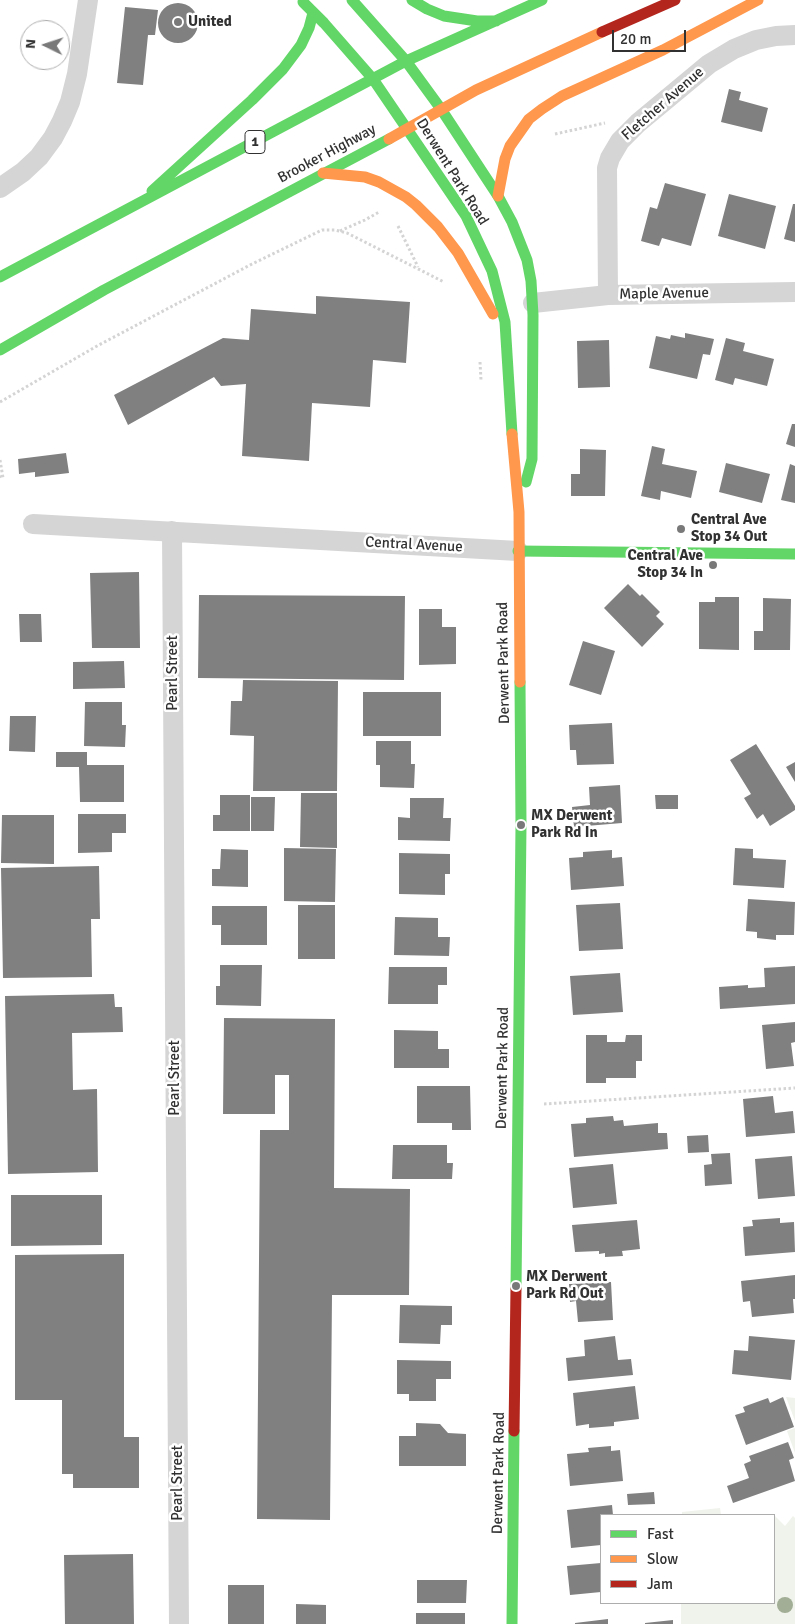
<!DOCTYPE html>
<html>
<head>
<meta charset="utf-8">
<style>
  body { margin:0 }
  #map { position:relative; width:795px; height:1624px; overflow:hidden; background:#fff; font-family:Signika,sans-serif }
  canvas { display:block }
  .legend { position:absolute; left:600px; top:1514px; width:175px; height:90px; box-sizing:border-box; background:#fff; border:1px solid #adadad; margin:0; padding:6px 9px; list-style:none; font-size:15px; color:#313131 }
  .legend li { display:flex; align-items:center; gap:10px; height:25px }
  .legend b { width:25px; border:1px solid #adadad }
  .north { position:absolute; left:20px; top:20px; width:50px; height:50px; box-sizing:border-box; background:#fff; border:1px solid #adadad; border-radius:50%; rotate:274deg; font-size:14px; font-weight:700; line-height:20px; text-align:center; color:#313131 }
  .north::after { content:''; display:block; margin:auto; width:18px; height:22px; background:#797979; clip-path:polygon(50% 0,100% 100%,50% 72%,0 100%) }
  .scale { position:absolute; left:612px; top:30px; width:74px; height:22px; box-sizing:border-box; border:2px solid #313131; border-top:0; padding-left:6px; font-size:15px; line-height:18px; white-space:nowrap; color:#313131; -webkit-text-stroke:4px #fff; paint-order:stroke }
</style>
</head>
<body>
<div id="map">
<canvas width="795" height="1624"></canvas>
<ul class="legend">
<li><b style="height:6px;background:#63d668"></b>Fast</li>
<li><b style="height:6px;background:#ff974d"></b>Slow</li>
<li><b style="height:6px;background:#b3261e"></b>Jam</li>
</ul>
<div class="north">N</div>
<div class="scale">20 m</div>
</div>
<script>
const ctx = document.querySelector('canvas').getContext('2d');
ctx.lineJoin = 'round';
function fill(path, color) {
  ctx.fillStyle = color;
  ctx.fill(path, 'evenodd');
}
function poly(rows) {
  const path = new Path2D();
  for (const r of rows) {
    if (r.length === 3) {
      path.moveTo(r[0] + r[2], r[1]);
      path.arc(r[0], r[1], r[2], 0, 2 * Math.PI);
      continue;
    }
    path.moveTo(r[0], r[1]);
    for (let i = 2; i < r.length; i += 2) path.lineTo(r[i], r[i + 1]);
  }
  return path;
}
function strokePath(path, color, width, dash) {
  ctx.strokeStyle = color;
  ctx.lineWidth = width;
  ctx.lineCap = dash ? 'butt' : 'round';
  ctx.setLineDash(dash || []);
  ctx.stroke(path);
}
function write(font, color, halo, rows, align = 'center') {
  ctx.font = font + ' Signika,sans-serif';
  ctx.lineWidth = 5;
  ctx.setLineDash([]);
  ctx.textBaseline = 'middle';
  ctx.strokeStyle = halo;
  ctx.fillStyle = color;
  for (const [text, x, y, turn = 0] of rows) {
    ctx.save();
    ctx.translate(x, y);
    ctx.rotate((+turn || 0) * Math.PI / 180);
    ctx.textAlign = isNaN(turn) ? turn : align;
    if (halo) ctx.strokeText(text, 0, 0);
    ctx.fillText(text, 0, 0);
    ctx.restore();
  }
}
fill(poly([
  [786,1397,795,1398,795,1421],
  [795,1428,795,1453,787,1431],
  [720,1508,721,1515,682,1515,682,1512],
  [775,1516,785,1526,793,1516,795,1518,795,1624,681,1624,681,1603,774,1603,774,1518]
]), '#f0f3ec');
fill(poly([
  [178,23,20],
  [125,7,158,10,155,35,148,35,143,85,117,83],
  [729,89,741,92,739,100,768,108,762,132,721,122],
  [665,183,706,194,691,246,662,238,659,246,641,241,650,207,657,209],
  [729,194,776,206,765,249,718,236],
  [793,204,795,204,795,242,784,239],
  [316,296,410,302,406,363,373,360,370,407,312,403,309,461,242,456,246,384,221,386,214,377,128,425,114,395,223,338,249,340,251,309,316,314],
  [685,333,714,339,710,355,703,354,697,379,649,368,656,336,670,339,671,335,685,338],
  [726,338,745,343,743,351,774,359,767,386,735,378,733,385,715,380],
  [609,340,610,387,578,388,577,341],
  [792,424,795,424,795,447,786,444],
  [652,446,665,449,662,464,697,471,691,498,661,491,660,500,641,496],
  [580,449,606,450,605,496,571,496,571,474,580,474],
  [66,453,69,473,35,477,35,472,19,474,18,459],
  [726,463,770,474,762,503,719,492],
  [790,464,795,466,795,503,781,500],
  [139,572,140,648,92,648,90,573],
  [628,584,640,596,642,594,660,612,656,616,664,624,642,647,604,608],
  [199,595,405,596,404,680,198,678],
  [715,597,739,597,739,650,699,649,699,602,715,602],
  [763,598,791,599,790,650,754,650,754,631,763,631],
  [419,609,442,609,442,627,456,627,456,664,419,665],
  [19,614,41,614,42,642,20,642],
  [583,641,615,651,601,695,569,685],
  [124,661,125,688,73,689,73,662],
  [243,680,338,681,337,791,253,791,254,736,230,735,231,701,242,701],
  [363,692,441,692,441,736,363,736],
  [85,702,122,702,122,725,126,725,125,747,84,746],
  [10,716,36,716,35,752,9,751],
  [612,723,614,764,577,765,576,750,570,750,569,725],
  [376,741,411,741,411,764,415,764,414,788,380,787,380,765,376,765],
  [756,744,795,806,795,810,770,826,763,814,757,819,744,798,751,794,730,760],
  [56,752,87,752,87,765,124,765,124,802,80,802,79,767,56,767],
  [795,762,795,782,786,767],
  [620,785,622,823,574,827,572,807,590,805,589,787],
  [301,793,337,793,337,848,300,847],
  [220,795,250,795,250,831,213,831,213,815,220,815],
  [655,795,678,795,678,809,656,809],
  [251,797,275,797,274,831,251,831],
  [410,798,444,798,443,818,451,818,450,841,398,840,398,817,410,818],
  [78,814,126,814,126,833,112,833,112,852,78,853],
  [2,815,54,815,54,864,1,863],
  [284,848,336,849,335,902,284,901],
  [735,848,753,849,753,858,786,860,784,888,733,885],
  [221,849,248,850,248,887,212,886,212,869,220,869],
  [612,850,612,858,622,857,624,886,571,890,569,858,583,857,583,852],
  [399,853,450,854,450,874,445,874,445,895,399,894],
  [99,866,100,919,91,919,92,977,3,978,1,868],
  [748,899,795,902,794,935,776,935,776,940,757,938,757,932,746,931],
  [620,903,623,949,579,951,576,905],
  [298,905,335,905,335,959,298,959],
  [212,906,267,906,267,945,221,945,221,925,212,925],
  [395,917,438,918,438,937,450,937,449,956,394,955],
  [220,965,262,965,261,1006,216,1005,216,986,220,986],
  [795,966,795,1004,720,1009,719,987,748,985,748,988,765,987,764,968],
  [389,967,447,967,447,985,438,985,438,1004,388,1004],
  [620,973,623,1012,573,1015,570,976],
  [114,994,115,1007,122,1007,123,1032,72,1033,73,1090,97,1089,98,1172,8,1174,5,996],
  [224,1018,335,1019,334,1188,410,1189,409,1295,332,1295,330,1520,257,1519,260,1130,289,1130,289,1075,275,1075,275,1114,223,1114],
  [795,1022,795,1042,791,1043,794,1066,766,1069,762,1025],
  [394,1030,438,1031,438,1049,449,1049,449,1068,394,1068],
  [586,1035,607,1035,607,1042,625,1042,626,1035,642,1035,642,1061,636,1061,636,1078,606,1078,606,1083,586,1083],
  [417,1086,470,1086,471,1130,452,1130,452,1123,417,1123],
  [773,1096,775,1113,793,1111,795,1133,746,1137,743,1099],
  [613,1116,614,1121,623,1120,624,1126,658,1123,658,1133,667,1133,668,1149,574,1157,571,1124,586,1123,586,1118],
  [708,1135,709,1152,688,1153,687,1136],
  [393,1145,447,1145,447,1163,453,1163,452,1179,392,1179],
  [730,1153,732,1184,705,1186,704,1165,712,1164,711,1154],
  [792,1156,795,1196,758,1199,755,1159],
  [613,1164,617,1204,573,1208,569,1168],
  [11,1195,102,1195,102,1245,11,1246],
  [780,1218,780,1223,794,1222,795,1252,745,1256,743,1227,753,1226,752,1220],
  [637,1220,640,1249,622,1251,623,1256,605,1257,605,1253,599,1254,599,1251,575,1252,572,1225],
  [124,1254,124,1437,139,1437,139,1488,73,1488,73,1474,62,1474,62,1400,15,1400,15,1255],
  [795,1275,795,1299,793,1299,794,1313,752,1317,750,1301,743,1302,741,1281],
  [611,1282,613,1320,578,1322,576,1301,570,1302,569,1284],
  [400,1305,452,1306,452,1325,441,1325,440,1344,399,1343],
  [615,1336,618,1360,631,1359,633,1375,568,1381,566,1358,585,1356,584,1340],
  [749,1336,795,1340,791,1380,732,1374,734,1350,748,1351],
  [397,1360,451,1361,451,1379,436,1379,436,1401,409,1401,409,1394,397,1394],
  [635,1386,639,1419,614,1422,614,1426,589,1428,589,1424,576,1426,573,1393],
  [783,1397,794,1427,746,1445,735,1415,745,1412,743,1407,768,1398,770,1403],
  [416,1423,440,1424,448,1433,466,1434,466,1466,399,1466,399,1436,416,1436],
  [788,1442,794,1458,789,1460,795,1481,733,1503,727,1486,749,1478,744,1464,751,1461,749,1456],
  [611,1446,611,1451,620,1450,623,1481,570,1486,567,1454,589,1452,588,1448],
  [654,1492,655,1504,628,1505,627,1494],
  [612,1505,613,1515,601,1515,601,1545,571,1548,567,1510],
  [133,1554,134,1624,65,1624,64,1555],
  [601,1563,601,1592,570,1595,567,1566],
  [417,1580,467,1580,466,1603,417,1603],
  [228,1585,264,1585,264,1624,228,1624],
  [296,1604,326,1605,326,1624,296,1624],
  [416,1613,465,1613,465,1624,416,1624],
  [608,1619,608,1624,575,1624,575,1623],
  [673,1620,673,1624,645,1624,645,1623]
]), '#808080');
strokePath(poly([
  [555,134,605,123],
  [398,226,418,267],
  [340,231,365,220,379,212],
  [480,362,481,380],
  [0,402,97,346,252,264,322,230,335,230,347,233,444,282],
  [0,460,3,478,0,476],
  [544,1104,795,1088]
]), '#d4d4d4', 3, [2.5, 2.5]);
strokePath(poly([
  [0,188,23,172,39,157,53,138,62,121,70,102,77,74,88,0],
  [608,295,607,168,610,158,620,141,638,123,709,64,734,49,756,40,776,36,795,35],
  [533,303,608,295,795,292],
  [33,524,518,551],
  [172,531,179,1624]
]), '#d5d5d5', 20);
strokePath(poly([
  [352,0,406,61],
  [412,0,427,9,444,16,477,21,496,21],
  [303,2,324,23,373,79],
  [406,61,441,109],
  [373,79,407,129],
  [441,109,498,196,512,222,527,260,531,281,533,315,532,459,526,482],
  [407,129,466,216,492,271,505,322,512,434],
  [152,191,252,100,283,69,301,45,309,28,313,13],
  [0,277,406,61,542,0],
  [0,350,104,290,389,139],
  [518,551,795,554],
  [516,1288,521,825,520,682],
  [512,1624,514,1431]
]), '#63d668', 11);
strokePath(poly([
  [389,139,476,90,602,32],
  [323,173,365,177,379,182,406,197,416,205,438,227,458,253,493,314],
  [498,196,505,159,510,146,529,119,542,109,562,96,663,50,758,0],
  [512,434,519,512,520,682]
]), '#ff974d', 11);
strokePath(poly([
  [602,32,675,0],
  [514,1431,516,1288]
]), '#b3261e', 11);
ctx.fillStyle = '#a2ae95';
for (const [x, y] of [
  [785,1605]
]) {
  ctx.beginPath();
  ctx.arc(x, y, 8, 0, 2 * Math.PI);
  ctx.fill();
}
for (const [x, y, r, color] of [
  [178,22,5,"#797979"],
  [681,529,5,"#797979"],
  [713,565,5,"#797979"],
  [521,825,5,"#797979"],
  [516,1286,5,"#797979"]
]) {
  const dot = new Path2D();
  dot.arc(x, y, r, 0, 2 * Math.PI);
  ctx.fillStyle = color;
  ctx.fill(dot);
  strokePath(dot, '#fff', 2);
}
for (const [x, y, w] of [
  [255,142,20]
]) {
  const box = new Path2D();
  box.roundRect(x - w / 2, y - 11.5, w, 23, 4);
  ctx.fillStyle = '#fff';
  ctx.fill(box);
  strokePath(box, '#313131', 1);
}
write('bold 14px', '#313131', null, [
  ["1",255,142]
]);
write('bold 15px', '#313131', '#fff', [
  ["United",188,22],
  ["Central Ave",691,520],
  ["Stop 34 Out",691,537],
  ["Central Ave",703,556,"right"],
  ["Stop 34 In",703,573,"right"],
  ["MX Derwent",531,816],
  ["Park Rd In",531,833],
  ["MX Derwent",526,1277],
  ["Park Rd Out",526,1294]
], 'left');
write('15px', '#313131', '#fff', [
  ["Fletcher Avenue",663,104,-41],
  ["Brooker Highway",327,154,-28],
  ["Derwent Park Road",452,172,58],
  ["Maple Avenue",664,294,-1],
  ["Central Avenue",414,545,3],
  ["Derwent Park Road",504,663,-91],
  ["Pearl Street",173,673,-90],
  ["Derwent Park Road",503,1068,-89],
  ["Pearl Street",175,1078,-90],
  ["Derwent Park Road",499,1473,-89],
  ["Pearl Street",178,1483,-90]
]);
</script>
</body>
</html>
